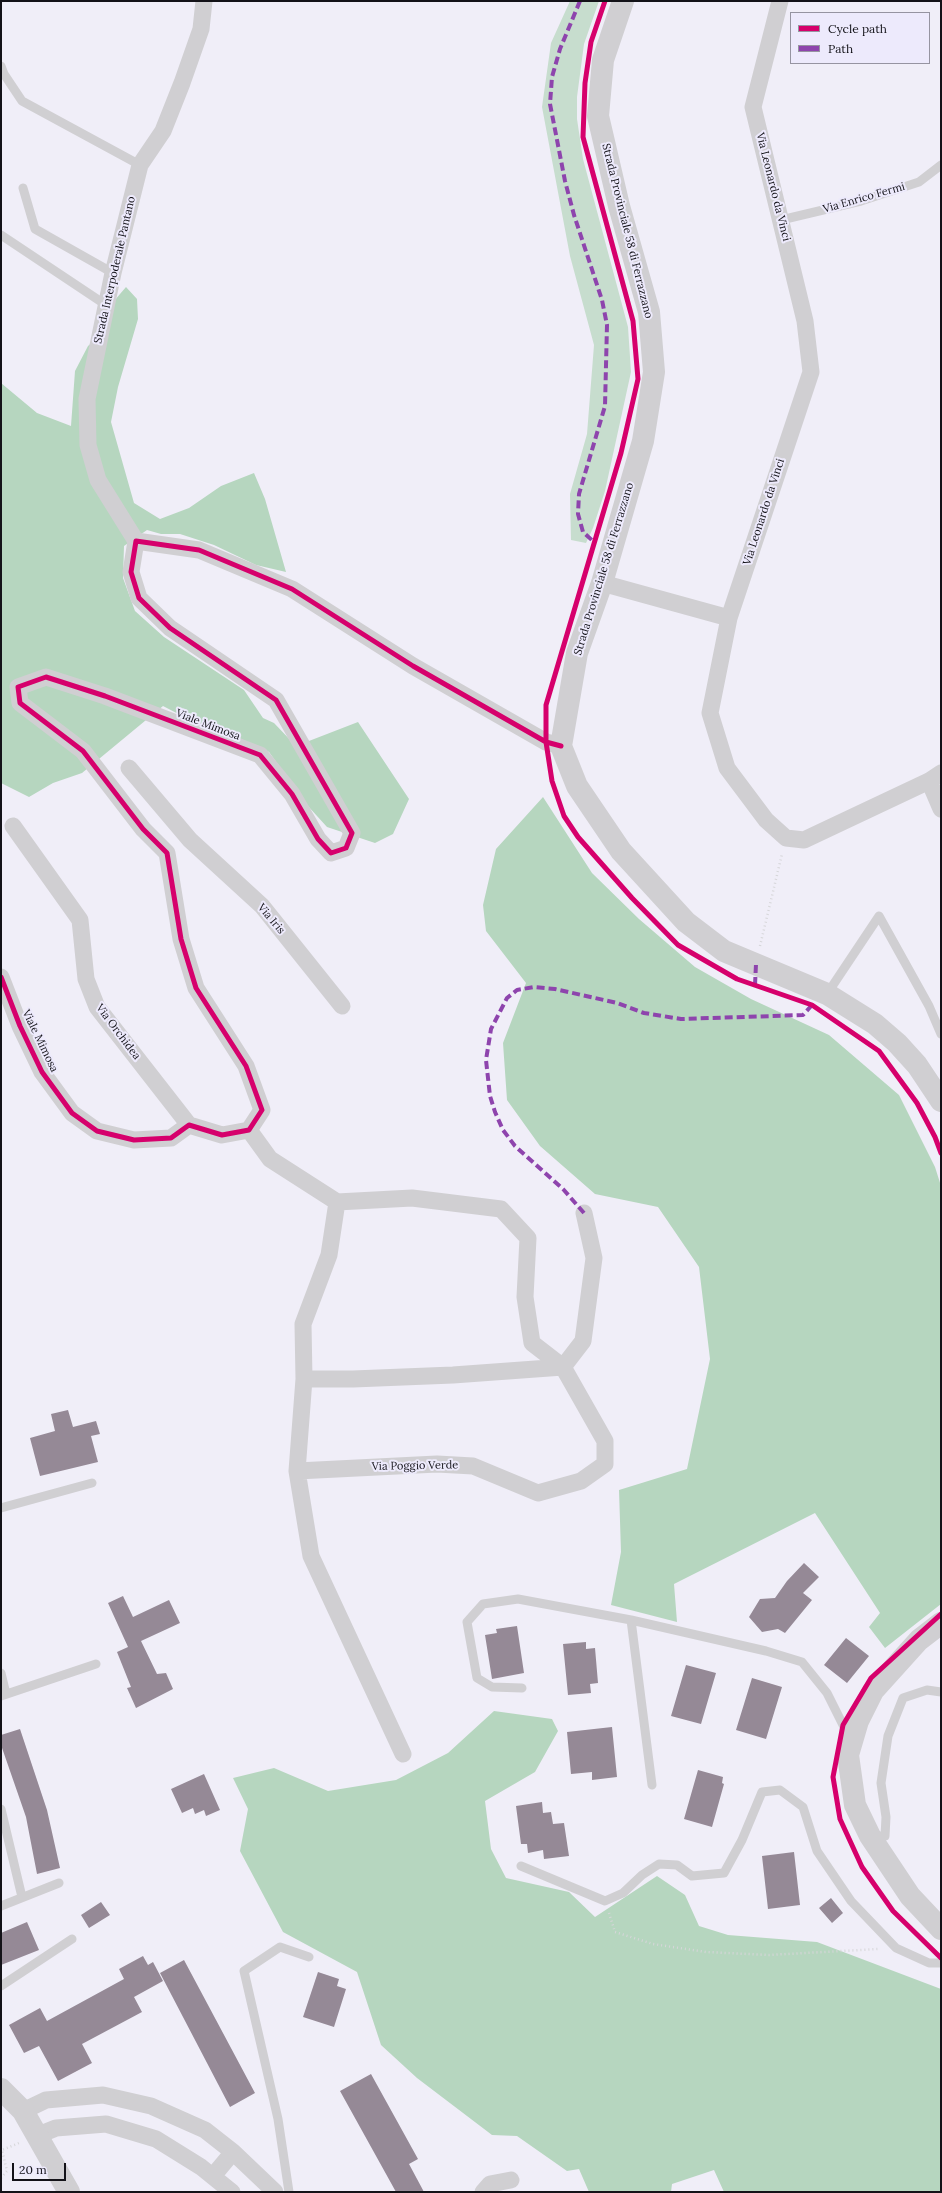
<!DOCTYPE html>
<html>
<head>
<meta charset="utf-8">
<style>
  body { margin:0 }
  #map { position:relative; width:942px; height:2193px; overflow:hidden; background:#f0eef8; font-family:Lora,serif }
  canvas { display:block }
  .frame { position:absolute; inset:0; border:2px solid #131218; pointer-events:none }
  .legend { position:absolute; left:790px; top:12px; width:140px; height:52px; box-sizing:border-box; background:#edeafc; border:1px solid #9694a1; margin:0; padding:5px 7px; list-style:none; font-size:12px; color:#131218 }
  .legend li { display:flex; align-items:center; gap:8px; height:20px }
  .legend b { width:20px; border:1px solid #9694a1 }
  .scale { position:absolute; left:12px; top:2163px; width:54px; height:18px; box-sizing:border-box; border:2px solid #131218; border-top:0; padding-left:5px; font-size:12px; line-height:14px; white-space:nowrap; color:#131218; -webkit-text-stroke:3px #edeafc; paint-order:stroke }
</style>
</head>
<body>
<div id="map">
<canvas width="942" height="2193"></canvas>
<div class="frame"></div>
<ul class="legend">
<li><b style="height:5px;background:#d6006c"></b>Cycle path</li>
<li><b style="height:5px;background:#8e44ad"></b>Path</li>
</ul>
<div class="scale">20 m</div>
</div>
<script>
const ctx = document.querySelector('canvas').getContext('2d');
ctx.lineJoin = 'round';
function fill(path, color) {
  ctx.fillStyle = color;
  ctx.fill(path, 'evenodd');
}
function poly(rows) {
  const path = new Path2D();
  for (const r of rows) {
    path.moveTo(r[0], r[1]);
    for (let i = 2; i < r.length; i += 2) path.lineTo(r[i], r[i + 1]);
  }
  return path;
}
function strokePath(path, color, width, dash) {
  ctx.strokeStyle = color;
  ctx.lineWidth = width;
  ctx.lineCap = dash ? 'butt' : 'round';
  ctx.setLineDash(dash || []);
  ctx.stroke(path);
}
function write(font, color, halo, rows, align = 'center') {
  ctx.font = font + ' Lora,serif';
  ctx.lineWidth = 4;
  ctx.setLineDash([]);
  ctx.textBaseline = 'middle';
  ctx.strokeStyle = halo;
  ctx.fillStyle = color;
  for (const [text, x, y, turn = 0] of rows) {
    ctx.save();
    ctx.translate(x, y);
    ctx.rotate((+turn || 0) * Math.PI / 180);
    ctx.textAlign = isNaN(turn) ? turn : align;
    if (halo) ctx.strokeText(text, 0, 0);
    ctx.fillText(text, 0, 0);
    ctx.restore();
  }
}
fill(poly([
  [570,1,599,1,584,44,577,97,577,119,583,159,628,327,631,372,605,491,593,528,586,543,571,540,570,494,587,434,594,345,570,256,542,107,551,43]
]), '#c7ddce');
fill(poly([
  [126,287,137,299,138,319,118,387,111,422,134,503,160,519,189,508,221,486,254,473,265,499,286,572,256,565,214,545,180,534,161,534,147,530,124,546,123,578,135,611,164,637,244,690,263,718,274,723,296,746,358,722,409,799,393,834,375,843,327,827,307,805,269,752,237,737,188,719,163,706,82,773,53,783,29,797,1,783,1,383,37,413,71,426,75,371,88,346,107,330,114,301],
  [543,797,592,873,639,919,695,967,751,999,829,1035,899,1095,935,1167,941,1186,941,1604,885,1648,869,1627,880,1613,815,1513,674,1584,677,1622,611,1605,621,1552,619,1490,687,1469,710,1359,699,1267,658,1207,595,1194,540,1146,507,1100,503,1043,526,983,486,931,483,905,496,849],
  [494,1711,552,1719,558,1731,535,1772,485,1801,491,1849,506,1878,569,1892,595,1917,657,1876,685,1895,699,1926,728,1935,817,1942,941,1989,941,2192,724,2192,714,2170,672,2184,671,2192,589,2192,579,2169,567,2171,517,2136,492,2135,417,2078,381,2045,357,1972,283,1932,240,1851,248,1809,233,1778,274,1768,328,1791,396,1780,448,1753]
]), '#b6d6bf');
fill(poly([
  [68,1410,73,1427,96,1421,100,1434,91,1436,98,1462,40,1476,30,1438,55,1431,51,1414],
  [804,1563,819,1577,803,1593,812,1600,785,1633,778,1629,762,1632,749,1617,760,1599,775,1598,787,1581],
  [123,1596,133,1617,169,1600,180,1623,141,1641,157,1674,166,1673,173,1689,136,1708,127,1688,131,1687,117,1652,128,1647,108,1603],
  [517,1626,524,1673,492,1679,485,1635,497,1633,496,1629],
  [846,1638,869,1656,847,1683,824,1665],
  [586,1642,586,1649,595,1648,598,1683,590,1684,591,1693,568,1695,563,1644],
  [686,1665,716,1673,701,1724,671,1716],
  [752,1678,782,1687,766,1739,736,1730],
  [612,1727,617,1777,592,1780,592,1772,571,1774,567,1732],
  [20,1729,47,1810,60,1868,37,1874,26,1817,1,1745,1,1735],
  [698,1770,723,1777,722,1783,724,1784,712,1827,684,1819],
  [204,1774,220,1810,206,1816,204,1810,195,1814,193,1808,182,1813,171,1789],
  [542,1802,543,1813,551,1812,553,1824,564,1823,569,1856,544,1859,543,1850,528,1853,527,1844,521,1844,516,1806],
  [794,1852,800,1905,768,1909,762,1856],
  [831,1898,843,1913,832,1923,819,1908],
  [101,1902,110,1915,89,1928,81,1915],
  [27,1922,39,1950,1,1965,1,1933],
  [143,1956,148,1965,153,1962,163,1981,134,1997,142,2012,82,2044,92,2063,58,2081,39,2046,24,2053,9,2025,40,2008,47,2021,124,1979,119,1969],
  [184,1960,255,2093,230,2107,160,1973],
  [318,1972,339,1979,337,1986,346,1989,334,2027,303,2017],
  [371,2074,418,2159,409,2164,424,2192,396,2192,340,2091]
]), '#958996');
strokePath(poly([
  [760,946,782,854],
  [609,1913,615,1932,653,1944,706,1952,769,1955,878,1949],
  [1,2178,7,2171,2,2150,19,2143]
]), '#d6d6d9', 2.5, [1, 3]);
strokePath(poly([
  [1,66,4,74,22,101,140,165],
  [23,188,35,229,113,273],
  [781,220,861,201,919,182,941,165],
  [1,235,106,305],
  [827,994,879,916,929,1006,941,1034],
  [1,1508,92,1483],
  [631,1620,652,1785],
  [1,1673,6,1694],
  [522,1688,492,1687,477,1678,467,1622,483,1604,518,1599,631,1620,766,1651,802,1662,827,1693,843,1725,857,1722],
  [1,1696,96,1664],
  [1,1809,22,1897],
  [871,1836,885,1836,886,1817,881,1783,888,1736,903,1698,927,1690,941,1692],
  [521,1866,605,1901,623,1893,642,1875,659,1864,677,1865,692,1876,724,1873,742,1840,762,1792,780,1790,803,1807,817,1851,851,1901,896,1948,929,1963,941,1963],
  [1,1906,59,1883],
  [1,1986,72,1939],
  [289,2192,278,2119,244,1971,280,1947,309,1957]
]), '#d0cfd2', 9);
strokePath(poly([
  [780,1,753,107,805,321,811,372,729,618,710,713,727,768,766,820,786,838,804,840,929,781,941,773],
  [136,541,98,480,88,445,87,399,113,273,140,165,163,131,182,83,201,29,204,1],
  [602,583,729,618],
  [129,768,190,840,262,906,342,1006],
  [929,781,941,809],
  [13,826,80,920,86,979,97,1007,189,1125],
  [1,977,20,1026,42,1072,72,1113,97,1131,134,1140,171,1138,189,1125,222,1135,249,1130,262,1110,246,1066,196,988,181,939,167,853,143,829,83,751,20,703,18,687,46,677,105,696,260,755,292,794,318,839,331,853,346,848,352,833,276,700,170,628,139,598,131,572,136,541,199,550,292,589,413,666,546,742,561,746],
  [249,1130,270,1159,337,1202,329,1255,303,1324,304,1379,297,1471,311,1556,403,1754],
  [337,1202,412,1198,501,1209,528,1238,525,1297,532,1343,563,1367,583,1341,594,1258,584,1213],
  [297,1471,437,1464,473,1466,538,1493,581,1481,605,1464,605,1441,563,1367,453,1375,353,1379,304,1379],
  [23,2111,46,2100,103,2095,151,2106,205,2130,233,2152,275,2192],
  [36,2136,56,2128,106,2124,156,2139,201,2167,232,2192],
  [213,2176,233,2152],
  [483,2192,490,2184,511,2180]
]), '#d0cfd2', 17);
strokePath(poly([
  [623,1,603,60,598,116,619,206,649,312,654,372,643,441,602,583,577,653,561,746,577,786,621,851,686,922,724,951,827,994,875,1024,897,1043,917,1065,941,1101],
  [941,1623,919,1640,873,1691,858,1721,848,1755,855,1805,870,1836,910,1896,941,1929],
  [1,2089,23,2111,69,2192]
]), '#d0cfd2', 22);
strokePath(poly([
  [580,1,560,49,552,77,550,104,565,181,574,215,602,300,607,325,605,406,579,494,578,514,583,532,594,542],
  [755,985,756,964],
  [584,1213,563,1189,515,1146,503,1130,495,1112,490,1096,486,1060,491,1029,507,998,517,990,534,987,555,989,617,1003,644,1013,681,1019,803,1015,812,1005]
]), '#8e44ad', 4, [8, 4]);
strokePath(poly([
  [605,1,591,42,585,83,583,137,633,321,638,379,621,453,546,705,546,742,552,781,564,816,578,837,632,898,678,945,737,979,812,1005,879,1051,917,1103,935,1137,941,1153],
  [1,977,20,1026,42,1072,72,1113,97,1131,134,1140,171,1138,189,1125,222,1135,249,1130,262,1110,246,1066,196,988,181,939,167,853,143,829,83,751,20,703,18,687,46,677,105,696,260,755,292,794,318,839,331,853,346,848,352,833,276,700,170,628,139,598,131,572,136,541,199,550,292,589,413,666,546,742,561,746],
  [941,1614,871,1678,843,1725,833,1777,840,1819,862,1867,893,1911,941,1958]
]), '#d6006c', 5);
write('11px', '#131218', '#edeafc', [
  ["Via Leonardo da Vinci",773,187,76],
  ["Via Enrico Fermi",864,198,-16],
  ["Strada Provinciale 58 di Ferrazzano",627,231,76],
  ["Strada Interpoderale Pantano",115,270,-77],
  ["Via Leonardo da Vinci",764,512,-72],
  ["Strada Provinciale 58 di Ferrazzano",604,569,-73],
  ["Viale Mimosa",208,725,21],
  ["Via Iris",271,919,50],
  ["Via Orchidea",118,1032,53],
  ["Viale Mimosa",40,1041,64],
  ["Via Poggio Verde",415,1466,-1]
]);
</script>
</body>
</html>
